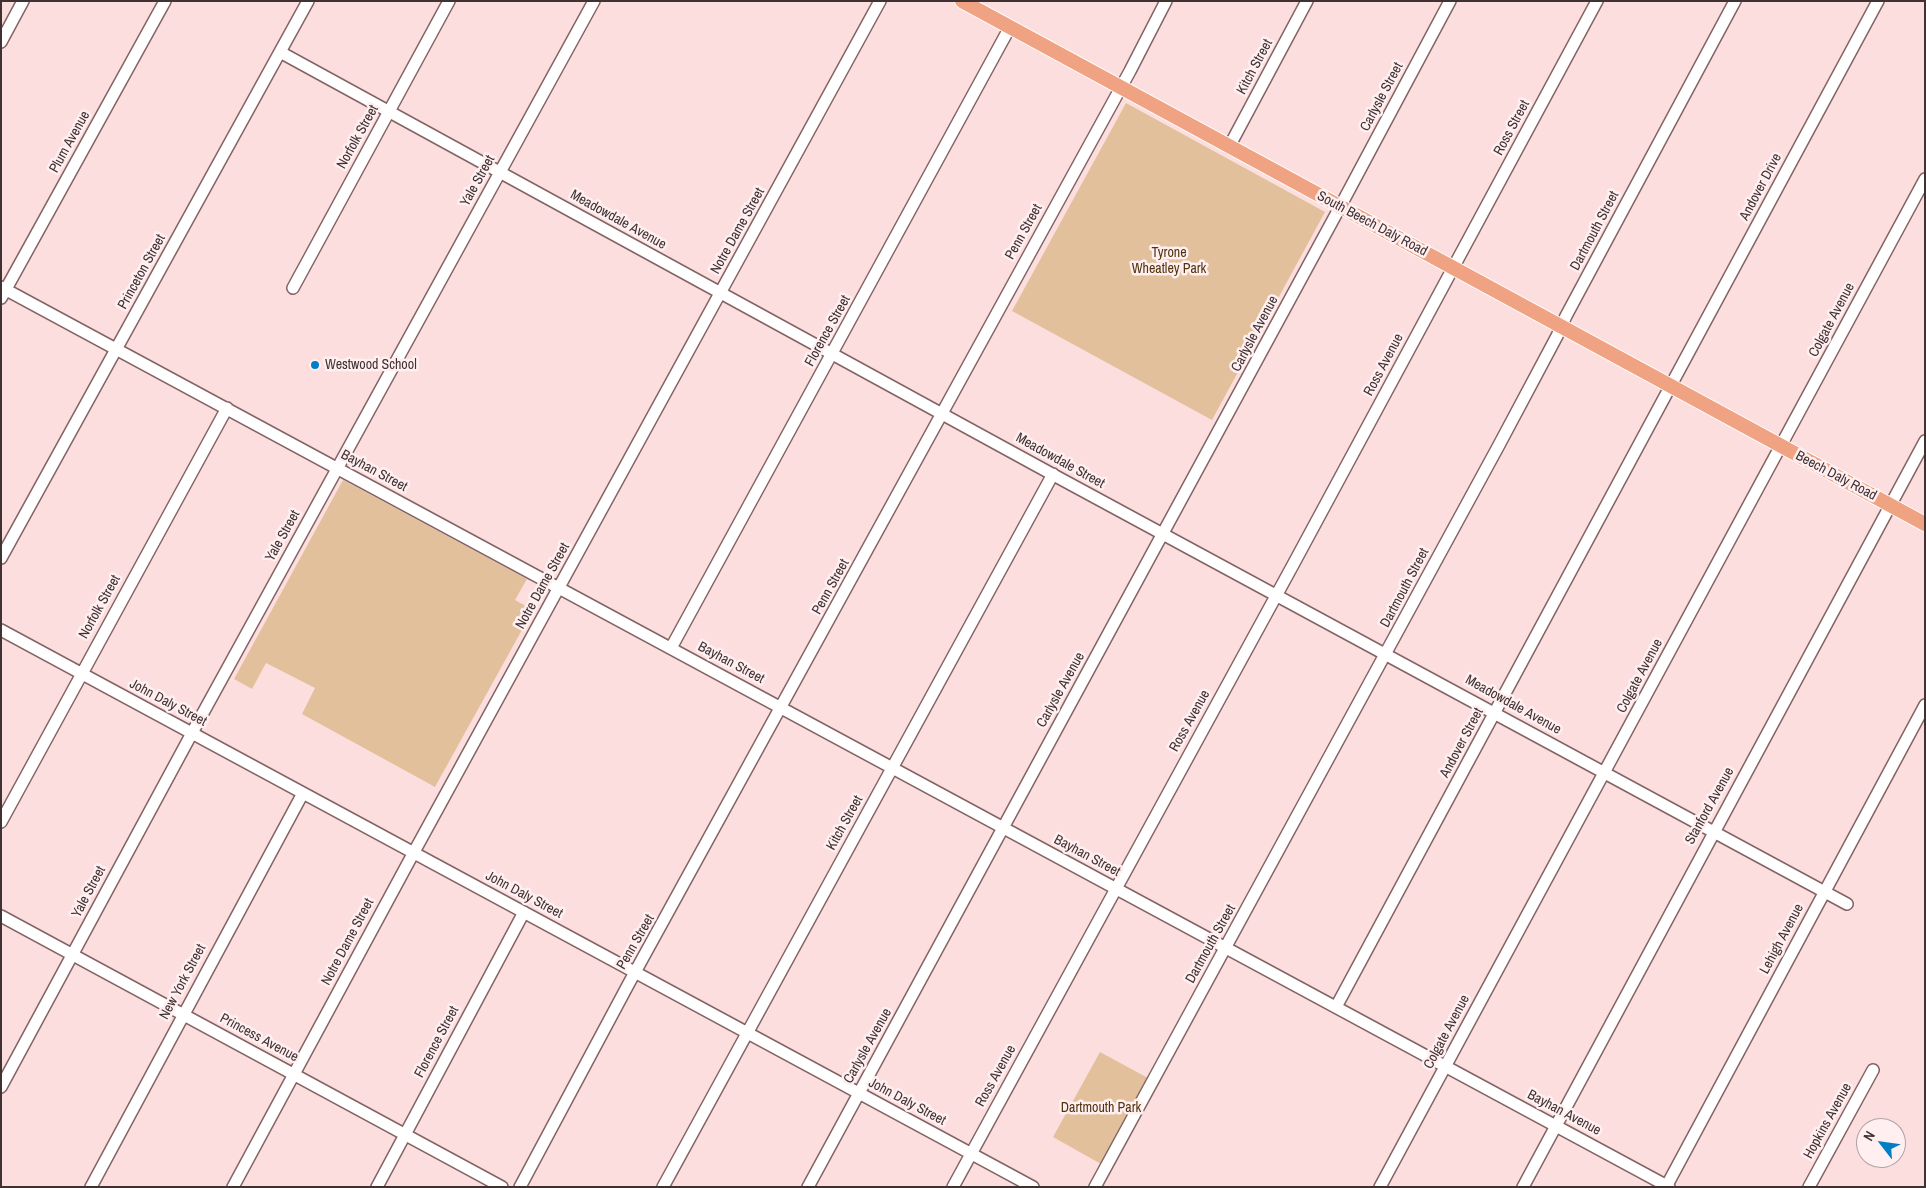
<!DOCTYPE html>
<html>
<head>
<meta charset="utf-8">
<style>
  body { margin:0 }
  #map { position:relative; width:1926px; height:1188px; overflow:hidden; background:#fcdedf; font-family:"Archivo Narrow",sans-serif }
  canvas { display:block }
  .frame { position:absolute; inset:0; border:2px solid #403233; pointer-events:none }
  .north { position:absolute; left:1856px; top:1118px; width:50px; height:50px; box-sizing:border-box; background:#ffeff0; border:1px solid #b3a3a4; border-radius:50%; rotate:300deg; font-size:14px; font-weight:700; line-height:20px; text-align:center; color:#403233 }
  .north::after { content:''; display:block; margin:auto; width:18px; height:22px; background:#007fc7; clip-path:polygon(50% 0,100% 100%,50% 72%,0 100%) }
</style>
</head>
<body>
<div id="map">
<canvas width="1926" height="1188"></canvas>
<div class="frame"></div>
<div class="north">N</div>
</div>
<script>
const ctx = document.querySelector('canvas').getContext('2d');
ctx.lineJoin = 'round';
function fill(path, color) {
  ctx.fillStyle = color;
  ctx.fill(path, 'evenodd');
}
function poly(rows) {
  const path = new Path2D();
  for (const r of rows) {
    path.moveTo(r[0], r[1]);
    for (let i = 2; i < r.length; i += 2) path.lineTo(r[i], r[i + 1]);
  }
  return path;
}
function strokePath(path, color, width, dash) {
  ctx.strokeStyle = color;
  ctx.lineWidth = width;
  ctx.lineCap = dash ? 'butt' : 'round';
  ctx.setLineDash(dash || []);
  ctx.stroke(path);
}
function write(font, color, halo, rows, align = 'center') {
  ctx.font = font + ' "Archivo Narrow",sans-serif';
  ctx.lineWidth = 5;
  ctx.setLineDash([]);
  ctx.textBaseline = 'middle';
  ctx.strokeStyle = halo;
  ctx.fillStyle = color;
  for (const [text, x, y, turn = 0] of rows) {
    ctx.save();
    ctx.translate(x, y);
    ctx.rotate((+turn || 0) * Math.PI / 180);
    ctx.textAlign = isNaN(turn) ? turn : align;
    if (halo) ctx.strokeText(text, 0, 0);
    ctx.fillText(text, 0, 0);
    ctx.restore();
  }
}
fill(poly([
  [1126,103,1325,212,1212,420,1012,311],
  [343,480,527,579,515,600,533,610,435,787,302,714,315,688,266,663,252,689,234,679],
  [1100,1052,1148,1078,1101,1164,1053,1137]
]), '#e3c09c');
const minor = poly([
  [1,42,23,1],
  [280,52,1061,479,1847,904],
  [1229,147,1307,1],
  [1,287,1669,1187],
  [293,288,449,1],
  [1,298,165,1],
  [1,558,308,1],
  [1,630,1033,1187],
  [671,648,1010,27],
  [1,822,227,408],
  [1,916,502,1187],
  [1336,1007,1878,1],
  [1,1087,192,733,594,1],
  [91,1187,303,793],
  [233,1187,414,852,880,1],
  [377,1187,524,912],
  [520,1187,628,985,1130,71,1166,1],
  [663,1187,1053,474],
  [808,1187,1340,207,1450,1],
  [953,1187,1294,563,1597,1],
  [1095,1187,1499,445,1557,336,1566,316,1735,1],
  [1380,1187,1925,179],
  [1523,1187,1925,441],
  [1666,1187,1925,705],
  [1809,1187,1873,1070]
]);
const major = poly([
  [962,1,1925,524]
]);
strokePath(minor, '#836364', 14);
strokePath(major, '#fff', 16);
strokePath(minor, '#fff', 11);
strokePath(major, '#efa382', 14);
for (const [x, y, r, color] of [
  [315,365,5,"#007fc7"]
]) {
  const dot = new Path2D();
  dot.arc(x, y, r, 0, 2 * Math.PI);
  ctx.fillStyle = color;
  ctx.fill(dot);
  strokePath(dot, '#ffeff0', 2);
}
write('14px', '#403233', '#ffeff0', [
  ["Kitch Street",1255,67,-62],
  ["Carlysle Street",1382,97,-62],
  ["Ross Street",1512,128,-62],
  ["Norfolk Street",358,137,-61],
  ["Plum Avenue",70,142,-61],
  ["Yale Street",478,181,-61],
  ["Andover Drive",1761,187,-62],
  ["Meadowdale Avenue",618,220,29],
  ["South Beech Daly Road",1372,224,28],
  ["Notre Dame Street",738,231,-61],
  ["Dartmouth Street",1595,231,-62],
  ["Penn Street",1024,232,-61],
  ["Princeton Street",142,272,-61],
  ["Colgate Avenue",1832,320,-62],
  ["Florence Street",828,331,-61],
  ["Carlysle Avenue",1255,334,-62],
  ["Ross Avenue",1384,365,-62],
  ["Meadowdale Street",1060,461,29],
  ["Bayhan Street",374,471,28],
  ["Beech Daly Road",1836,476,28],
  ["Yale Street",283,536,-61],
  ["Notre Dame Street",543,586,-61],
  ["Penn Street",831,587,-61],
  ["Dartmouth Street",1405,588,-62],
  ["Norfolk Street",100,607,-61],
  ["Bayhan Street",731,663,28],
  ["Colgate Avenue",1640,676,-62],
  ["Carlysle Avenue",1061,690,-61],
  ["John Daly Street",168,703,28],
  ["Meadowdale Avenue",1513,705,29],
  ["Ross Avenue",1190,721,-61],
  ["Andover Street",1462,743,-62],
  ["Stanford Avenue",1710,806,-61],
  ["Kitch Street",845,823,-61],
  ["Bayhan Street",1087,856,28],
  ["Yale Street",89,892,-62],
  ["John Daly Street",524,895,28],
  ["Lehigh Avenue",1782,939,-62],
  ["Notre Dame Street",348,942,-62],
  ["Penn Street",636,942,-60],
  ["Dartmouth Street",1211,944,-61],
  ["New York Street",183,982,-62],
  ["Colgate Avenue",1447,1032,-62],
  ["Princess Avenue",259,1038,28],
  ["Florence Street",437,1042,-62],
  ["Carlysle Avenue",868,1046,-61],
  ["Ross Avenue",996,1076,-61],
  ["John Daly Street",907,1102,28],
  ["Bayhan Avenue",1564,1113,28],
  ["Hopkins Avenue",1828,1121,-61]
]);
write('14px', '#51330d', '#ffeff0', [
  ["Tyrone",1169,253],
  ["Wheatley Park",1169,269],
  ["Dartmouth Park",1101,1108]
]);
write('14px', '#403233', '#ffeff0', [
  ["Westwood School",325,365]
], 'left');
</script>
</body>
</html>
